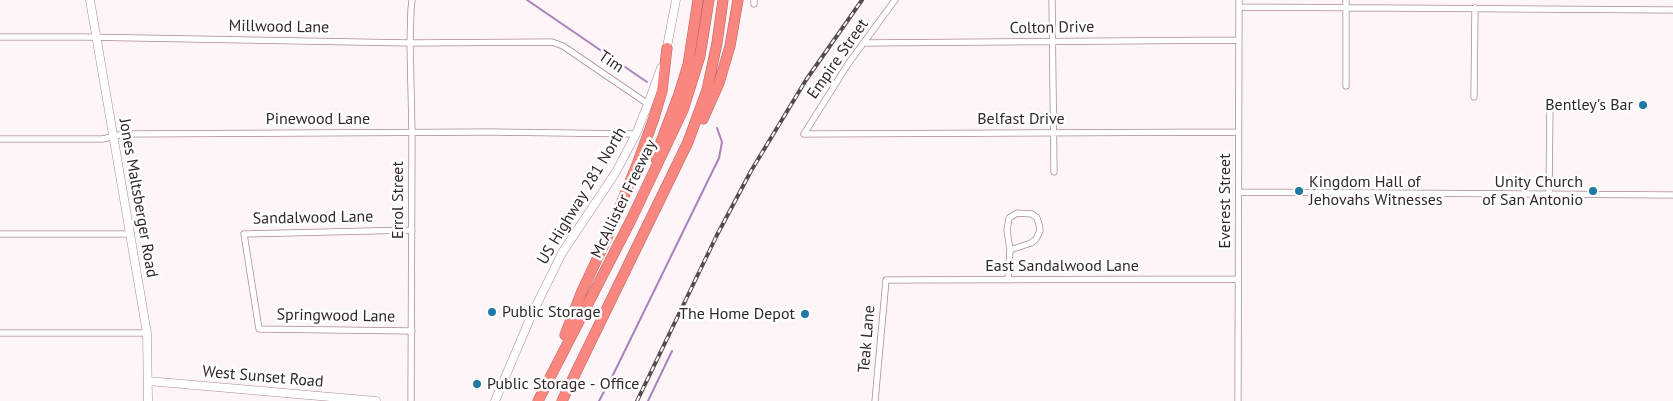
<!DOCTYPE html>
<html>
<head>
<meta charset="utf-8">
<style>
  body { margin:0 }
  canvas { display:block; background:#fdf5f7 }
</style>
</head>
<body>
<canvas width="1673" height="401"></canvas>
<script>
const ctx = document.querySelector('canvas').getContext('2d');
ctx.lineJoin = 'round';
function poly(rows) {
  const path = new Path2D();
  for (const r of rows) {
    path.moveTo(r[0], r[1]);
    for (let i = 2; i < r.length; i += 2) path.lineTo(r[i], r[i + 1]);
  }
  return path;
}
function strokePath(path, color, width, dash) {
  ctx.strokeStyle = color;
  ctx.lineWidth = width;
  ctx.lineCap = dash ? 'butt' : 'round';
  ctx.setLineDash(dash || []);
  ctx.stroke(path);
}
function write(font, color, halo, rows, align = 'center') {
  ctx.font = font + ' "PT Sans",sans-serif';
  ctx.lineWidth = 5;
  ctx.setLineDash([]);
  ctx.textBaseline = 'middle';
  ctx.strokeStyle = halo;
  ctx.fillStyle = color;
  for (const [text, x, y, turn = 0] of rows) {
    ctx.save();
    ctx.translate(x, y);
    ctx.rotate((+turn || 0) * Math.PI / 180);
    ctx.textAlign = isNaN(turn) ? turn : align;
    if (halo) ctx.strokeText(text, 0, 0);
    ctx.fillText(text, 0, 0);
    ctx.restore();
  }
}
strokePath(poly([
  [527,0,647,82],
  [599,401,612,377,719,158,722,142,717,128],
  [648,401,672,351]
]), '#a983bd', 2);
const street = poly([
  [754,0,754,4],
  [1052,0,1054,172],
  [1239,7,1673,10],
  [0,37,84,37,410,43,552,42,563,46,648,104],
  [865,43,1239,40],
  [1346,86,1346,0],
  [1474,97,1475,8],
  [804,134,1238,132],
  [804,134,848,64,895,0],
  [0,139,103,139,123,134,491,132,636,134],
  [1239,192,1673,195],
  [1549,194,1550,103],
  [0,234,131,234],
  [1008,280,1010,250,1007,230,1009,218,1017,213,1032,214,1037,218,1039,224,1040,231,1036,239,1031,243,1010,250],
  [412,331,259,329,244,234,412,230],
  [0,333,147,333],
  [411,401,412,133,410,43,411,9,412,0],
  [875,401,886,280,1238,279],
  [1238,401,1239,0]
]);
const secondary = poly([
  [90,0,147,333,148,401],
  [666,52,676,0],
  [148,381,376,401],
  [495,401,532,314,562,253,616,172,636,134,648,104,661,68]
]);
const highway = poly([
  [703,119,719,83,730,46,738,0],
  [655,158,679,94,688,65,698,0],
  [565,335,582,291,607,238,638,162,654,118,662,91,667,48],
  [538,401,631,220,683,110,700,56,709,0],
  [562,401,688,142,707,90,717,43,723,0]
]);
strokePath(street, '#aa8a93', 7);
strokePath(secondary, '#aa8a93', 9);
strokePath(highway, '#b46561', 11);
strokePath(street, '#fff', 5.5);
strokePath(secondary, '#fff', 8);
strokePath(highway, '#f9877f', 10);
const rail = poly([
  [637,401,717,235,751,171,806,80,862,0]
]);
strokePath(rail, '#564a4c', 4);
strokePath(rail, '#fff', 2, [5.5]);
for (const [x, y, r, color] of [
  [1643,105,5,"#1f79a7"],
  [1299,191,5,"#1f79a7"],
  [1593,191,5,"#1f79a7"],
  [492,312,5,"#1f79a7"],
  [805,314,5,"#1f79a7"],
  [477,384,5,"#1f79a7"]
]) {
  const dot = new Path2D();
  dot.arc(x, y, r, 0, 2 * Math.PI);
  ctx.fillStyle = color;
  ctx.fill(dot);
  strokePath(dot, '#fff', 2);
}
write('16px', '#332629', '#fff', [
  ["Millwood Lane",279,27,1],
  ["Colton Drive",1052,28,-1],
  ["Empire Street",838,59,-55],
  ["Tim",611,62,34],
  ["Pinewood Lane",318,119],
  ["Belfast Drive",1021,119],
  ["US Highway 281 North",582,196,-59],
  ["Jones Maltsberger Road",138,198,80],
  ["McAllister Freeway",624,199,-64],
  ["Errol Street",398,200,-90],
  ["Everest Street",1225,201,-90],
  ["Sandalwood Lane",313,218,-1],
  ["East Sandalwood Lane",1062,266],
  ["Springwood Lane",336,316,1],
  ["Teak Lane",867,339,-85],
  ["West Sunset Road",263,377,5]
]);
write('16px', '#332629', '#fff', [
  ["Bentley's Bar",1633,105],
  ["Kingdom Hall of",1309,182,"left"],
  ["Jehovahs Witnesses",1309,200,"left"],
  ["Unity Church",1583,182],
  ["of San Antonio",1583,200],
  ["Public Storage",502,312,"left"],
  ["The Home Depot",795,314],
  ["Public Storage - Office",487,384,"left"]
], 'right');
</script>
</body>
</html>
